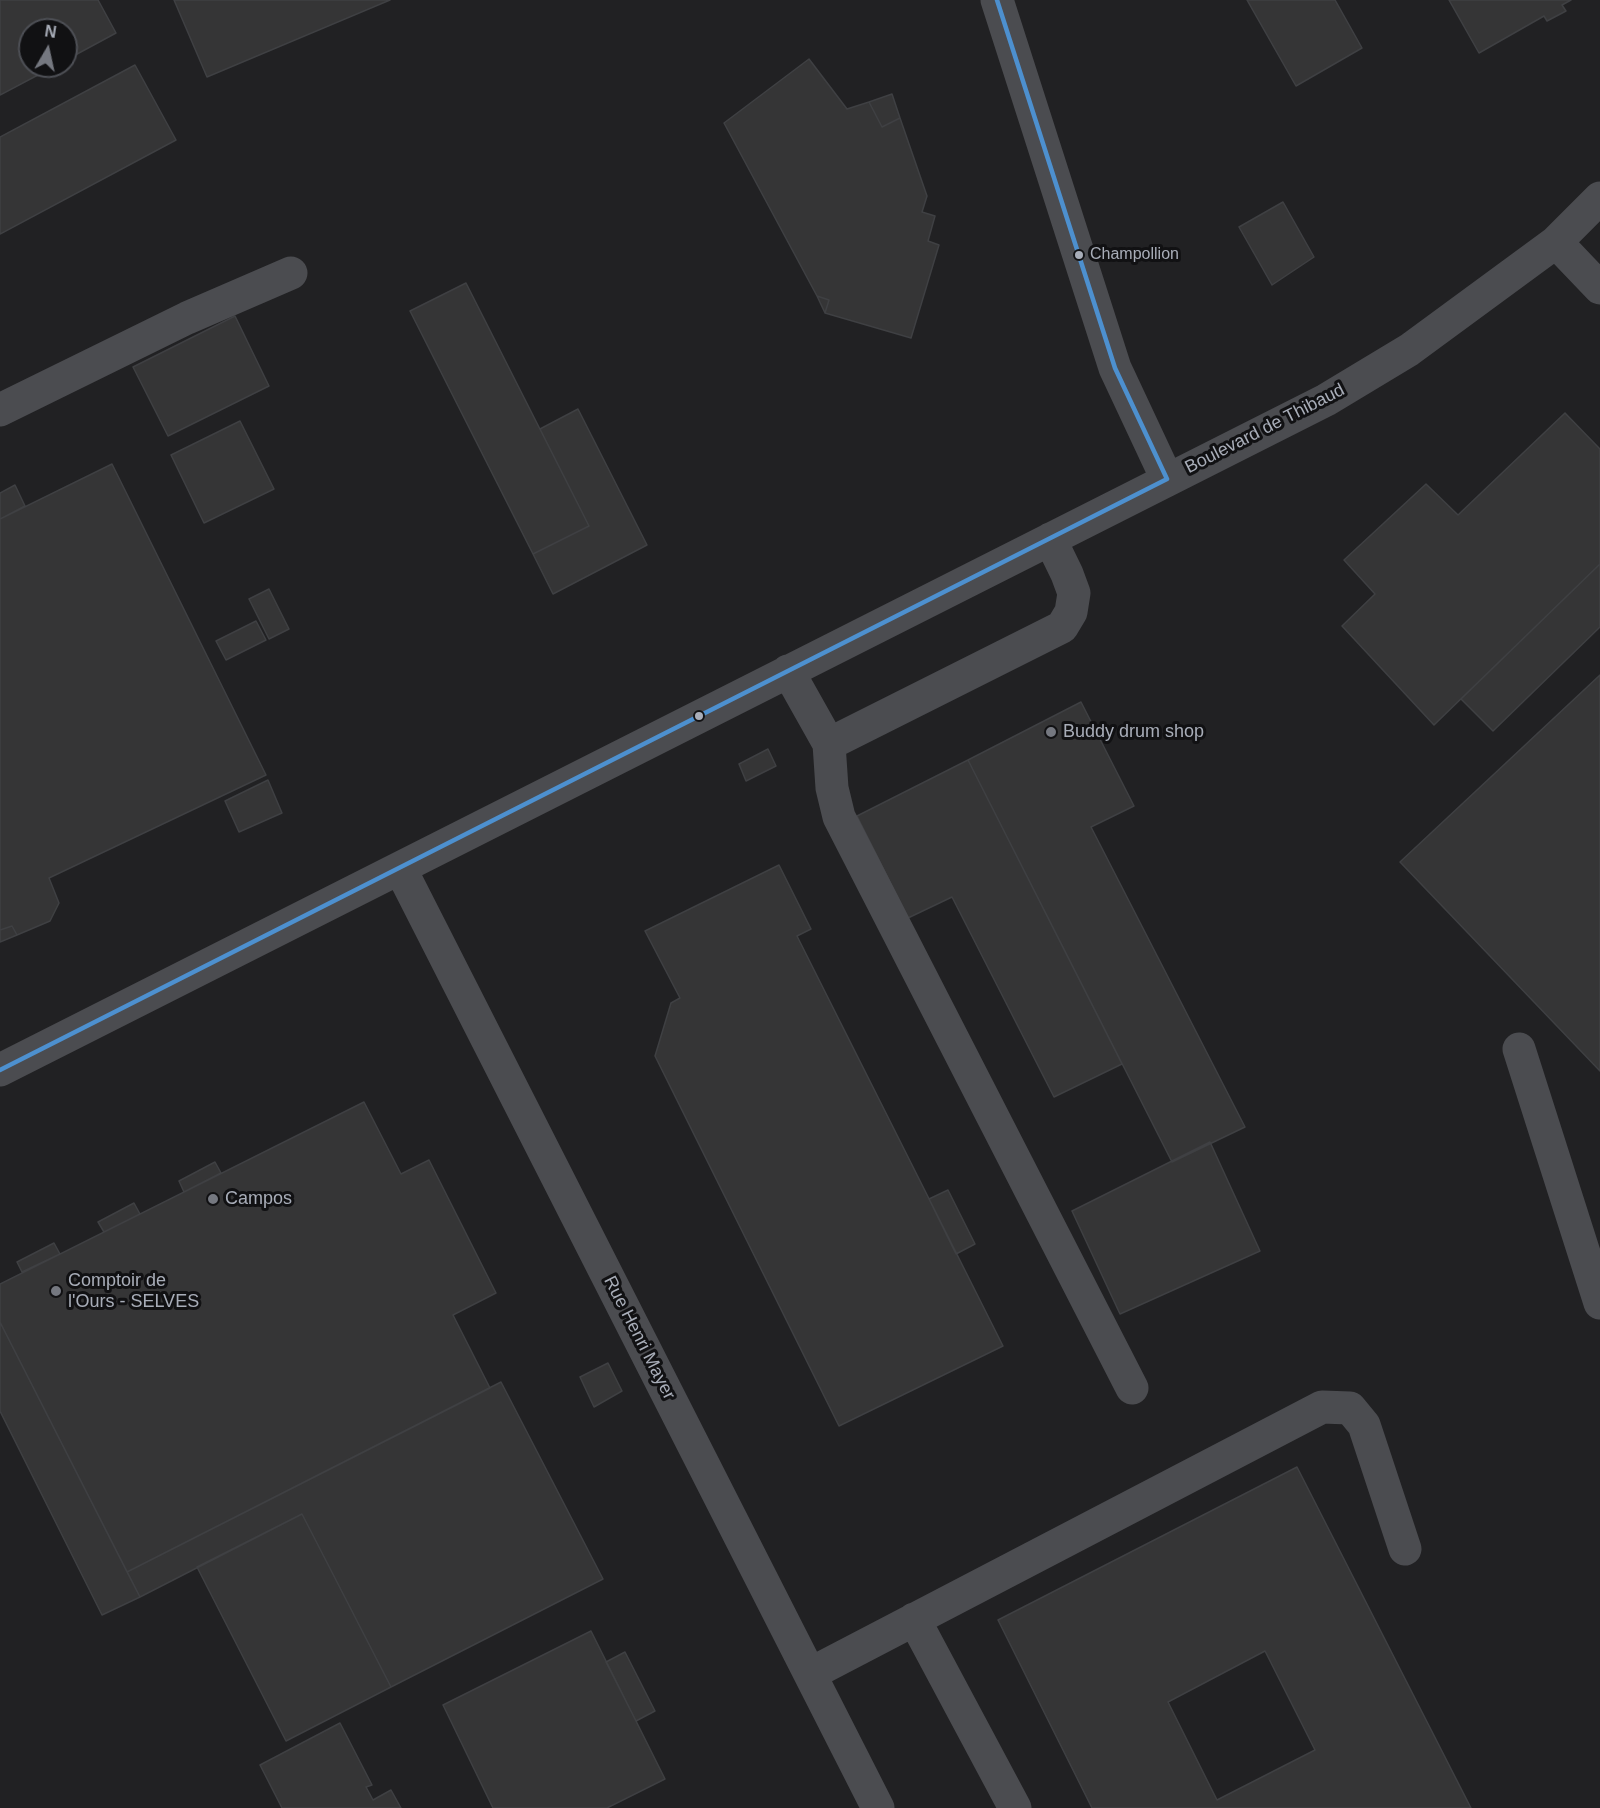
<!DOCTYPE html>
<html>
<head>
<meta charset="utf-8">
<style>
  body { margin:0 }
  #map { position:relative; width:1600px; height:1808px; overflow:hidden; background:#171717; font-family:Helvetica,sans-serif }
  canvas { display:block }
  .north { position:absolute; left:18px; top:18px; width:60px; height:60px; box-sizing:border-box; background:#111113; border:2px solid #4d4f55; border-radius:50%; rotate:9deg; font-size:16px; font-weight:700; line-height:24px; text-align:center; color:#a8adb8 }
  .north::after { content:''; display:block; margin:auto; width:21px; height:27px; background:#757880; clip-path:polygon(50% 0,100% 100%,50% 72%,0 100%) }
</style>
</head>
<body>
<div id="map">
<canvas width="1600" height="1808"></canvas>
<div class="north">N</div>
</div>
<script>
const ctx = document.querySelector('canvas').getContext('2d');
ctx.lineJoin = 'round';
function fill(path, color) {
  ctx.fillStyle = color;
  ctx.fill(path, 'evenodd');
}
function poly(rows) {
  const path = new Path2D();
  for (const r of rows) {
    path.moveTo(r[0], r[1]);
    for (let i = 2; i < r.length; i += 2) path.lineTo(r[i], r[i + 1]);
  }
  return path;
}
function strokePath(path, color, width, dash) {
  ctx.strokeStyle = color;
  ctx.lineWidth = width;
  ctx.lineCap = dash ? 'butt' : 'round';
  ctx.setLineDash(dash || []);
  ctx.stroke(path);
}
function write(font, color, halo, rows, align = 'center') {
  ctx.font = font + ' Helvetica,sans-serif';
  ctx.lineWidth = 6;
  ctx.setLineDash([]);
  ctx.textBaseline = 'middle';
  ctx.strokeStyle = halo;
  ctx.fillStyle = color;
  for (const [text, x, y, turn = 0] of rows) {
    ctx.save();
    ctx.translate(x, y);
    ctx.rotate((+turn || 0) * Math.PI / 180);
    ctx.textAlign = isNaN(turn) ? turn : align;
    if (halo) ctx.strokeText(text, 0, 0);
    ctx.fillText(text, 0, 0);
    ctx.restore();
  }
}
fill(poly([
  [0,0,1600,0,1600,1808,0,1808],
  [30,30,66,30,66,66,30,66]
]), '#212123');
const building = poly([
  [0,0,98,0,116,33,66,60,66,30,30,30,30,66,55,66,0,95,0,0],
  [174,0,390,0,207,77,174,0],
  [1247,0,1335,0,1362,48,1296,86,1247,0],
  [1449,0,1571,0,1562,5,1566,11,1547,21,1544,16,1479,53,1449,0],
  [809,59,847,109,869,102,882,127,900,118,927,196,922,212,935,216,928,241,939,245,911,338,825,313,829,300,817,296,724,123,809,59],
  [135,65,176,140,0,234,0,137,135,65],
  [892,94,900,118,882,127,869,102,892,94],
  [1283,202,1314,257,1272,285,1239,227,1283,202],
  [466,283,589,526,533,554,410,311,466,283],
  [817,296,829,300,825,313,817,296],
  [235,316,269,386,168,436,133,367,235,316],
  [578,409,647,545,553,594,533,554,589,526,540,429,578,409],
  [1565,413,1600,449,1600,564,1434,725,1342,626,1375,594,1344,560,1426,484,1458,515,1565,413],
  [240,421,274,489,204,523,171,455,240,421],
  [112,464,266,775,49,878,59,903,50,921,17,935,12,926,0,930,0,519,112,464],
  [15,485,25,506,0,519,0,493,15,485],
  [1600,564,1600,627,1493,731,1461,699,1600,564],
  [269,589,289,629,269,639,249,599,269,589],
  [256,621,266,640,226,660,216,641,256,621],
  [1600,675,1600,1071,1400,862,1600,675],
  [1081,702,1134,806,1091,827,1245,1127,1172,1162,968,760,1081,702],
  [768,749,776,766,746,781,739,764,768,749],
  [968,760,1122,1064,1054,1097,952,897,908,918,857,816,968,760],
  [268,780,282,813,239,832,225,801,268,780],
  [779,865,811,929,797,936,1003,1346,839,1426,655,1056,671,1003,680,998,645,931,779,865],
  [12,926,17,935,0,942,0,930,12,926],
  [364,1102,401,1174,429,1160,496,1293,453,1315,490,1388,127,1572,0,1322,0,1284,364,1102],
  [1210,1142,1260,1251,1120,1314,1072,1211,1210,1142],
  [215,1162,221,1173,184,1192,179,1181,215,1162],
  [948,1190,975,1244,956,1254,929,1199,948,1190],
  [134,1203,140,1214,104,1232,98,1222,134,1203],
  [54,1243,60,1254,22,1272,17,1262,54,1243],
  [0,1322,140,1597,102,1615,0,1411,0,1322],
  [608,1363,622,1391,594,1407,580,1377,608,1363],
  [501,1382,603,1579,391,1687,302,1514,140,1597,127,1572,501,1382],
  [1297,1467,1471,1808,1092,1808,998,1620,1297,1467],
  [1265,1651,1315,1750,1217,1800,1168,1702,1265,1651],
  [302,1514,391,1687,286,1741,197,1567,302,1514],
  [591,1631,665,1779,607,1808,493,1808,443,1705,591,1631],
  [625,1652,655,1711,636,1721,606,1662,625,1652],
  [340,1723,372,1785,366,1787,373,1800,391,1790,401,1808,282,1808,260,1765,340,1723]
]);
fill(building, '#353536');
strokePath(building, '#3f4043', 1.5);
strokePath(poly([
  [997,0,1115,368,1167,479],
  [1556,242,1600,288],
  [0,410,187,318,291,273],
  [788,671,829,744,832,788,839,817,1132,1388],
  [829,744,1062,627,1071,612,1074,593,1067,574,1050,539],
  [400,868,878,1808],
  [1519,1049,1600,1303],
  [0,1070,1326,400,1409,350,1556,242,1600,198],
  [914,1619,1015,1808],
  [810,1674,1322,1407,1350,1408,1364,1425,1405,1549]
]), '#4b4c50', 33);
strokePath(poly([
  [997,0,1115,368,1167,479],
  [0,1070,1167,479]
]), '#4d90cf', 4.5);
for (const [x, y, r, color] of [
  [1079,255,5,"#a8adb8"],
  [699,716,5,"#a8adb8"],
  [1051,732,6,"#757880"],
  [213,1199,6,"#757880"],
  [56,1291,6,"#757880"]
]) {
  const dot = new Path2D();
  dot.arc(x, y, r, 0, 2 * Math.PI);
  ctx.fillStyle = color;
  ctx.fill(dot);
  strokePath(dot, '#111113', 2);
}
write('16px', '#a8adb8', '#111113', [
  ["Champollion",1090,255]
], 'left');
write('18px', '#a8adb8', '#111113', [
  ["Boulevard de Thibaud",1265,429,-27],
  ["Rue Henri Mayer",639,1338,63]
]);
write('18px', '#a8adb8', '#111113', [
  ["Buddy drum shop",1063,732],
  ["Campos",225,1199],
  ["Comptoir de",68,1281],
  ["l'Ours - SELVES",68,1302]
], 'left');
</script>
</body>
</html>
